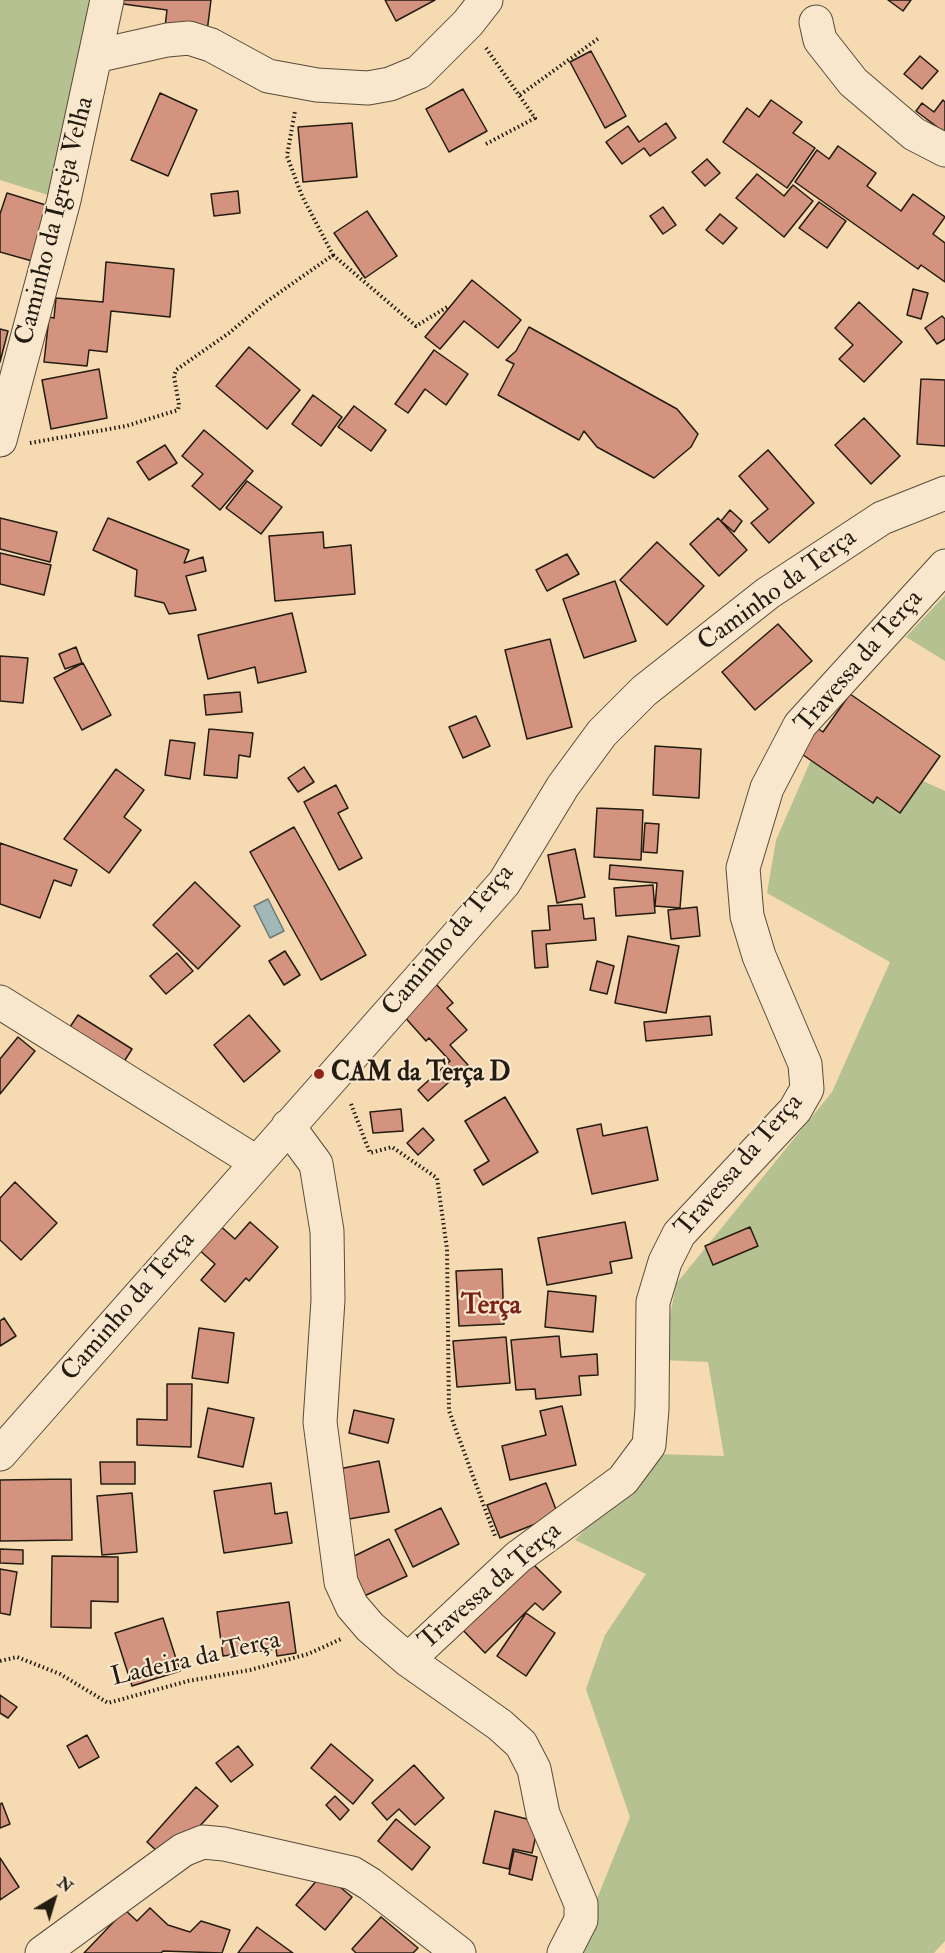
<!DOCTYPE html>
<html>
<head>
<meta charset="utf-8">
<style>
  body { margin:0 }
  #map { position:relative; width:945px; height:1953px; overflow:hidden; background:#f5dab2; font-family:"IM FELL Double Pica",serif }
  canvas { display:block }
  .north { position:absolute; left:24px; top:1869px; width:60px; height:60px; -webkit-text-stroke:4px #f8e7cd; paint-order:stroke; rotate:38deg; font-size:16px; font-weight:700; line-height:24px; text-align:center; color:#241c11 }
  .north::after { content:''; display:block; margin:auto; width:21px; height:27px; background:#241c11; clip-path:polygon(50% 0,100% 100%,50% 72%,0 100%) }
</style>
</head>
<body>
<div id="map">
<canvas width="945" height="1953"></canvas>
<div class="north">N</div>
</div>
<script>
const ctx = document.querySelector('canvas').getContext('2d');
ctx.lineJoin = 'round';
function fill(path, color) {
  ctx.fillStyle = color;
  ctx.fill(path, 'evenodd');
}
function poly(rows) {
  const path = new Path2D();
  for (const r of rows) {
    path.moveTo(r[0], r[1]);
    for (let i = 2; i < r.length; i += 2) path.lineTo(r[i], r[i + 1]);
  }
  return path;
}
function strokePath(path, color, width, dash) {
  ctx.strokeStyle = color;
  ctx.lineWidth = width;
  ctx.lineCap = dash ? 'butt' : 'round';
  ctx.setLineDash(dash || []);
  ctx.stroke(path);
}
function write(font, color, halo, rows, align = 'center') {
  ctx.font = font + ' "IM FELL Double Pica",serif';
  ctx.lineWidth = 4.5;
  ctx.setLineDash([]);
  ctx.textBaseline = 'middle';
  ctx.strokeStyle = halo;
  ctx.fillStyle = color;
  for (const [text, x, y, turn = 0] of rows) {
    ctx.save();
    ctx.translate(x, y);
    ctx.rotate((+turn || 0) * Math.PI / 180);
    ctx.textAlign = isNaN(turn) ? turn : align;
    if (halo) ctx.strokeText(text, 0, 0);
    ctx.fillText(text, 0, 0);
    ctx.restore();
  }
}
fill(poly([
  [0,0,107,0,64,200,0,180],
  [945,595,945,661,906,637],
  [822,735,945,791,945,1941,934,1953,575,1953,630,1817,586,1689,605,1635,646,1574,575,1540,656,1454,724,1456,708,1362,662,1360,676,1284,832,1092,890,962,767,893,776,840]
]), '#b6c191');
const water = poly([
  [268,899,284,931,270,938,254,906,268,899]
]);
fill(water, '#a0b8b7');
strokePath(water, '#6e7a75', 1.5);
const building = poly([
  [116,0,211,0,207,32,165,27,167,10,116,3,116,0],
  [385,0,435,0,396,21,385,0],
  [888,0,911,0,903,11,888,0],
  [591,51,626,116,605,128,570,62,591,51],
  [920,56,938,71,922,89,904,74,920,56],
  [463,89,487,131,449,152,426,109,463,89],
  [160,93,197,110,168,176,131,160,160,93],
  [771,100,802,122,793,133,815,148,787,188,723,142,747,108,759,117,771,100],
  [943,100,945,102,945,133,916,111,922,103,934,112,943,100],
  [352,123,357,177,303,182,298,127,352,123],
  [666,123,676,138,650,156,644,148,622,164,606,142,628,126,639,142,666,123],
  [838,146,876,173,867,186,901,211,913,194,945,217,933,234,945,243,945,282,921,265,918,269,795,182,817,150,829,159,838,146],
  [707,159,720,173,705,186,692,172,707,159],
  [757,174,784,196,793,185,813,201,784,237,736,198,757,174],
  [238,191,240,213,214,216,211,194,238,191],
  [7,193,49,206,32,261,0,252,0,214,7,193],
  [819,202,846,221,827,248,799,228,819,202],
  [663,207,676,225,663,234,650,216,663,207],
  [367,211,397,256,365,278,334,233,367,211],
  [720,214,737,228,723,244,706,230,720,214],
  [106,262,174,269,170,317,111,311,107,352,89,350,87,366,44,362,49,317,54,318,56,298,103,302,106,262],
  [472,280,521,320,498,348,464,321,440,349,425,337,472,280],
  [913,289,928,293,921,319,907,315,913,289],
  [859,302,902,342,864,382,839,359,853,345,835,328,859,302],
  [942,316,945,319,945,339,937,344,925,328,942,316],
  [529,327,677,409,698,434,691,447,654,478,597,447,584,431,579,440,498,395,514,364,506,360,516,351,529,327],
  [0,329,8,331,0,362,0,329],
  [249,347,300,390,267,429,216,386,249,347],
  [434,350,468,374,446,405,425,389,408,413,395,404,434,350],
  [99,369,107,418,51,429,42,380,99,369],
  [921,379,945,380,945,446,917,444,921,379],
  [313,395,342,417,321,446,292,424,313,395],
  [354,406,386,430,371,451,338,427,354,406],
  [864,418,900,456,871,484,835,445,864,418],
  [204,430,253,471,220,510,192,486,203,474,182,456,204,430],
  [165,445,177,463,149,480,137,462,165,445],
  [768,450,814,503,769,543,751,523,768,509,739,476,768,450],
  [247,481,282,507,261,534,226,508,247,481],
  [730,510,742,521,734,532,721,521,730,510],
  [0,518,57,532,50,562,0,549,0,518],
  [108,518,189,550,184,563,203,557,206,571,186,576,196,610,169,614,164,603,135,596,137,570,93,550,108,518],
  [718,518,747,550,719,576,690,544,718,518],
  [323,532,324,548,351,545,355,594,275,601,269,536,323,532],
  [657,542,704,586,667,625,620,580,657,542],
  [0,553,51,565,44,595,0,584,0,553],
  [567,554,579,574,547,591,536,570,567,554],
  [615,581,636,641,584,658,563,599,615,581],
  [292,613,306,672,258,683,255,667,208,679,198,635,292,613],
  [778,624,812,661,755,710,722,672,778,624],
  [550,639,572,727,527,739,505,650,550,639],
  [76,647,82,663,65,669,59,654,76,647],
  [0,656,28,658,23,703,0,701,0,656],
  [83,663,111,715,82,730,54,678,83,663],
  [240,692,242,712,206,715,204,695,240,692],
  [850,694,940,756,900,813,877,797,873,803,790,746,807,721,823,732,850,694],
  [476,716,490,746,463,758,449,727,476,716],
  [209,729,253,733,250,757,239,755,237,778,204,775,209,729],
  [170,740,195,743,190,779,165,775,170,740],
  [655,746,701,749,699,798,653,795,655,746],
  [304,767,314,782,298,792,288,778,304,767],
  [116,769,144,790,124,817,141,830,109,873,64,839,116,769],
  [336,785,348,808,338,813,362,858,339,870,304,802,336,785],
  [597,808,643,810,641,860,594,857,597,808],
  [645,823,659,824,657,853,643,852,645,823],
  [294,827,366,955,321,980,250,852,294,827],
  [0,843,77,870,71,886,54,880,40,918,0,904,0,843],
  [575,849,585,897,557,903,548,855,575,849],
  [610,865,683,871,680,908,655,906,657,883,609,879,610,865],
  [195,882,240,926,198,969,153,925,195,882],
  [653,885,655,913,616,916,614,888,653,885],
  [582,904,584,919,594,918,596,940,546,944,548,967,535,968,532,931,550,930,548,906,582,904],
  [697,907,700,936,671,939,668,910,697,907],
  [628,936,679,946,666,1013,615,1003,628,936],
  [285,951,300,975,284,985,269,961,285,951],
  [177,953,193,971,166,994,150,976,177,953],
  [597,961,614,966,607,994,590,990,597,961],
  [436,984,453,1003,447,1008,467,1030,450,1045,468,1065,428,1101,418,1090,450,1061,429,1038,426,1041,402,1014,436,984],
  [78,1015,132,1049,120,1068,66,1033,78,1015],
  [249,1015,280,1051,244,1082,214,1045,249,1015],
  [710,1016,712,1035,646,1041,644,1022,710,1016],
  [18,1037,35,1051,0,1094,0,1059,18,1037],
  [505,1097,538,1152,483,1185,474,1170,489,1161,465,1121,505,1097],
  [401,1109,403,1131,373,1133,370,1112,401,1109],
  [601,1124,603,1136,647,1127,658,1180,592,1194,577,1129,601,1124],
  [423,1128,434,1140,418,1155,407,1143,423,1128],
  [15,1182,57,1223,21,1260,0,1240,0,1198,15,1182],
  [250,1222,278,1247,249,1281,246,1278,225,1302,201,1280,215,1264,197,1248,218,1224,235,1239,250,1222],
  [625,1222,632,1258,610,1262,612,1273,547,1285,538,1238,625,1222],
  [750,1227,758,1246,713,1265,705,1246,750,1227],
  [502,1269,504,1324,459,1326,456,1271,502,1269],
  [548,1291,596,1296,593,1332,545,1327,548,1291],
  [4,1318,16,1336,0,1346,0,1321,4,1318],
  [199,1328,234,1333,228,1383,192,1378,199,1328],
  [559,1336,561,1357,597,1354,598,1375,579,1376,581,1395,536,1399,535,1389,516,1390,511,1340,559,1336],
  [506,1337,510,1383,457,1387,453,1341,506,1337],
  [167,1384,192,1384,191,1447,137,1445,137,1419,167,1420,167,1384],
  [562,1406,576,1465,510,1480,502,1446,546,1435,540,1411,562,1406],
  [208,1408,254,1418,243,1467,198,1457,208,1408],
  [354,1410,394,1419,388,1443,349,1433,354,1410],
  [379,1461,389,1512,349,1519,339,1469,379,1461],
  [100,1462,135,1462,135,1484,101,1484,100,1462],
  [71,1479,72,1540,0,1541,0,1480,71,1479],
  [271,1483,275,1514,287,1512,292,1543,224,1553,214,1491,271,1483],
  [546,1483,558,1515,500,1538,487,1505,546,1483],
  [132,1493,137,1552,102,1555,97,1496,132,1493],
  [441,1508,459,1544,413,1567,395,1530,441,1508],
  [389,1539,407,1576,360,1598,342,1562,389,1539],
  [0,1549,23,1550,23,1564,0,1563,0,1549],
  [52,1556,118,1557,118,1602,91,1601,91,1628,51,1627,52,1556],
  [527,1558,561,1592,543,1610,535,1603,485,1653,459,1626,527,1558],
  [0,1569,17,1572,10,1615,0,1613,0,1569],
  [289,1602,296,1653,277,1656,276,1649,223,1656,217,1612,289,1602],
  [526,1613,555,1633,526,1676,497,1656,526,1613],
  [163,1618,180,1671,132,1686,115,1633,163,1618],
  [0,1695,17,1707,8,1718,0,1713,0,1695],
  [87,1735,99,1757,79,1768,67,1746,87,1735],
  [331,1744,373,1780,353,1804,311,1768,331,1744],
  [238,1746,253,1765,231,1782,216,1763,238,1746],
  [414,1765,444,1798,415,1825,399,1809,387,1820,372,1803,414,1765],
  [196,1787,218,1806,168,1861,147,1842,196,1787],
  [335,1796,349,1810,340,1820,326,1805,335,1796],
  [2,1803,10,1824,0,1828,0,1804,2,1803],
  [495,1811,539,1822,532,1853,513,1849,509,1869,483,1863,495,1811],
  [396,1819,430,1847,412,1870,378,1841,396,1819],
  [514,1851,537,1857,532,1880,509,1874,514,1851],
  [0,1858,19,1887,0,1900,0,1858],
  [323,1873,352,1897,325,1930,296,1905,323,1873],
  [150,1908,168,1925,190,1932,201,1921,230,1930,222,1953,163,1951,161,1953,84,1953,125,1910,137,1921,150,1908],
  [381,1917,418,1948,413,1953,356,1953,352,1949,381,1917],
  [257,1927,293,1953,238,1953,257,1927]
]);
fill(building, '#d4937f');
strokePath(building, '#241c11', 1.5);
const minor = poly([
  [816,22,820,40,853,82,914,134,945,150],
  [96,56,167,40,189,38,211,45,268,76,317,85,368,88,390,84,419,72,468,23,486,0],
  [0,440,64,200,107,0],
  [0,1002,256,1162],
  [288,1126,316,1164,327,1231,328,1300,320,1422,341,1582,352,1606,370,1627,408,1660,500,1725,521,1744,534,1769,543,1814,581,1904,581,1920,564,1953],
  [0,1454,504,883,563,786,602,733,644,691,768,593,882,518,945,493],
  [408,1660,518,1557,623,1480,649,1445,652,1409,653,1302,665,1262,679,1234,795,1110,807,1089,805,1064,759,956,747,916,743,868,767,788,800,725,945,566],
  [42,1953,183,1850,203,1842,224,1844,352,1873,370,1884,459,1953]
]);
strokePath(minor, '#584c39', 35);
strokePath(poly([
  [520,95,599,38],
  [486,144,535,118,486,48],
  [333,255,416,326,449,306],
  [30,443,126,426,178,410,179,405,174,376,176,370,229,333,266,302,333,255,302,196,287,156,295,111],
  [351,1104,370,1153,392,1147,437,1178,447,1249,449,1411,495,1536],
  [0,1661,17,1657,60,1674,108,1703,188,1681,250,1670,308,1654,341,1639]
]), '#241c11', 4, [1.5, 3]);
strokePath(minor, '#f8e7cd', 33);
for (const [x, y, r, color] of [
  [319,1074,6,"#8f2418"]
]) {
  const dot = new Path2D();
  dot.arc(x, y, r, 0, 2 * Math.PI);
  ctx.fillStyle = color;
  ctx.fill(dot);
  strokePath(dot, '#f8e7cd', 2);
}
write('26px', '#241c11', '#f8e7cd', [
  ["Caminho da Igreja Velha",56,221,-76],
  ["Caminho da Terça",778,591,-36],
  ["Travessa da Terça",860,662,-49],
  ["Caminho da Terça",449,941,-50],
  ["Travessa da Terça",740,1166,-49],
  ["Caminho da Terça",129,1307,-49],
  ["Travessa da Terça",491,1587,-41],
  ["Ladeira da Terça",196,1660,-13]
]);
write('bold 26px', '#241c11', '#f8e7cd', [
  ["CAM da Terça D",331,1074]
], 'left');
write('bold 27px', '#7a1f14', '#f8e7cd', [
  ["Terça",491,1307]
]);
</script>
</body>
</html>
